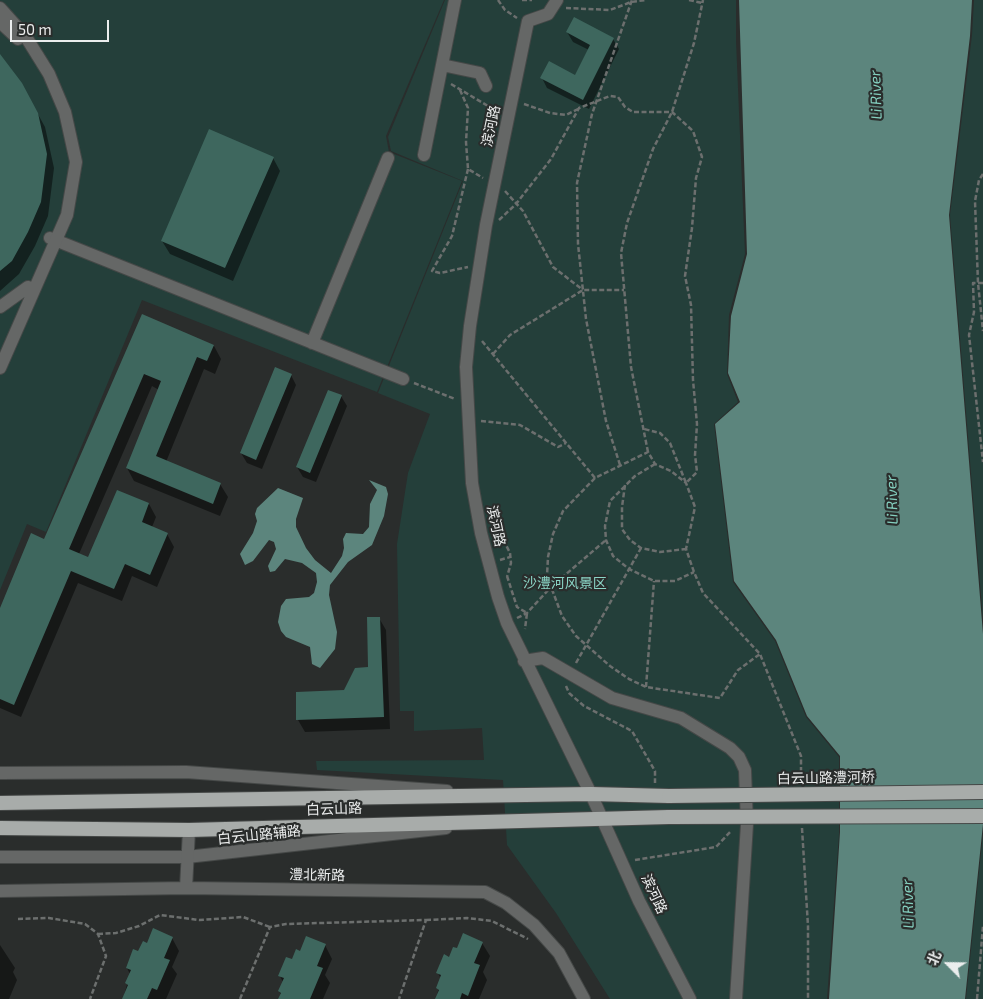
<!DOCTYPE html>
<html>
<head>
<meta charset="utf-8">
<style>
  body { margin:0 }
  #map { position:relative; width:983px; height:999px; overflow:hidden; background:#2a2d2c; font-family:"Exo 2","Noto Sans SC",sans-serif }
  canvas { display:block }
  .north { position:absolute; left:923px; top:939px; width:50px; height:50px; -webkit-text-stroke:4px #2a2d2c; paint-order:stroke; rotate:293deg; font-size:14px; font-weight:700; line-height:20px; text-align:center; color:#ebeded }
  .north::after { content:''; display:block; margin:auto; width:18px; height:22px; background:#ebeded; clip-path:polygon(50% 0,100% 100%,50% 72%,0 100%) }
  .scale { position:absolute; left:10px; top:20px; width:99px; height:22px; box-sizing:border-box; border:2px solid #ebeded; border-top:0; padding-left:6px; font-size:15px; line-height:18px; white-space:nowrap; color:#ebeded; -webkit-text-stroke:4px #2a2d2c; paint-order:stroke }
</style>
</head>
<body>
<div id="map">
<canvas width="983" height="999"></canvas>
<div class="north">北</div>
<div class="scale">50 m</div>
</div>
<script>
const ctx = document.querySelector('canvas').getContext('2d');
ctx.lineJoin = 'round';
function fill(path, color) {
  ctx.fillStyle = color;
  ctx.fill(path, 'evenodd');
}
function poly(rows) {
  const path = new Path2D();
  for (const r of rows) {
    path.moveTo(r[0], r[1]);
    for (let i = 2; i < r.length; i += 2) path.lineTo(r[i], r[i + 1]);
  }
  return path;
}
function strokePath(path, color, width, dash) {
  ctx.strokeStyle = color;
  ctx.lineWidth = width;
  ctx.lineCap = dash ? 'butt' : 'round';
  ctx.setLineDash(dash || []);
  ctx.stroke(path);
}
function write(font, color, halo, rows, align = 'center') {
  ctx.font = font + ' "Exo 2","Noto Sans SC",sans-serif';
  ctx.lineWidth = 4.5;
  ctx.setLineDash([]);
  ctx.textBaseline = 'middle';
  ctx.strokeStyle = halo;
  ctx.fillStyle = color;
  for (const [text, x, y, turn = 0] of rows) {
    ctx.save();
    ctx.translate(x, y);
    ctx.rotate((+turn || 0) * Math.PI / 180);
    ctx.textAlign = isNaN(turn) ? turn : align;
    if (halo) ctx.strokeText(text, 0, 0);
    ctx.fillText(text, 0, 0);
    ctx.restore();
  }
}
fill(poly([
  [0,0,444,0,386,136,389,152,462,181,377,392,142,300,46,532,27,524,0,590],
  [445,0,736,0,736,41,745,254,729,315,727,374,738,402,714,424,733,582,775,641,806,717,839,757,839,834,827,999,610,999,556,913,507,845,503,780,317,770,316,761,484,760,482,728,414,731,414,711,400,711,397,544,408,473,430,414,378,393,463,181,391,151,388,137],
  [974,0,983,0,983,620,950,215,972,35],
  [983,833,983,999,966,999]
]), '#243f3a');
fill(poly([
  [739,0,972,0,970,36,949,215,983,634,983,824,965,999,829,999,840,832,840,756,807,716,776,640,734,581,715,424,740,402,728,373,731,316,747,254],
  [369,480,386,487,388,494,384,516,372,545,348,562,330,585,329,595,337,632,335,649,320,668,312,664,310,647,286,637,281,631,278,622,281,606,286,599,309,597,314,593,317,582,316,573,302,563,285,559,275,571,270,572,268,566,276,549,274,542,269,540,253,561,245,565,240,554,253,533,257,521,255,514,257,508,278,488,303,498,296,519,296,527,306,548,315,560,331,573,342,556,344,548,343,539,346,533,363,534,369,527,370,504,377,490]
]), '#5c857d');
fill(poly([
  [567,32,613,39,619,49,589,109,547,88,542,78,576,76,589,50,573,42],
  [0,56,29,98,45,127,54,168,48,216,35,246,19,274,0,291],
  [273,158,280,171,233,281,170,254,162,241],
  [142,316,214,346,221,359,215,374,204,369,166,462,220,484,228,497,220,516,134,481,127,468,159,390,152,386,79,554,89,559,149,504,156,517,152,527,167,534,174,547,157,587,132,576,122,601,78,583,21,717,0,708,0,611,45,540],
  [291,375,296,385,262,469,247,463,241,453],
  [341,396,347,406,316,482,303,477,297,467],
  [379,618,386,630,390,729,305,732,298,720,344,692,370,668],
  [172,938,179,951,172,967,177,974,166,999,123,999,130,974,127,968,147,945],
  [482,943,490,956,483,972,487,980,479,999,436,999,441,979,438,973,458,950],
  [0,945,15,968,13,972,17,980,9,999,0,999],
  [325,945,332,959,325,975,330,983,323,999,280,999,281,995,279,991,283,982,280,976,300,953]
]), '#0007');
fill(poly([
  [574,17,614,38,583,100,540,78,549,61,575,75,590,45,566,32],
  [0,54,22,83,38,113,47,154,41,202,28,232,12,261,0,271],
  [209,129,274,157,225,268,161,241],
  [142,314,214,345,207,361,197,357,156,456,221,483,213,504,126,468,161,381,144,374,69,549,88,557,117,490,149,503,142,522,168,533,150,575,125,564,114,589,71,571,14,705,0,699,0,608,31,533,44,539],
  [275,367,292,374,256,460,240,453],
  [328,390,342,395,310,473,296,467],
  [367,617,380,617,384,717,296,720,296,692,344,690,355,668,368,667],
  [153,928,173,937,164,958,170,960,157,990,152,988,147,999,122,999,128,985,125,983,131,970,126,968,133,949,138,951,143,941,147,943],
  [463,933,483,942,474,963,480,965,468,996,462,993,460,999,435,999,439,990,436,988,441,975,436,973,444,954,449,957,453,947,457,948],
  [306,936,326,944,317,966,323,968,310,999,278,999,281,993,278,991,284,978,278,976,286,957,292,959,296,949,300,951]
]), '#3e675e');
const minor = poly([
  [557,0,548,14,528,21,486,225,470,326,466,367,472,483,481,533,498,597,507,623,591,794,639,901,690,999],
  [442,65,480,73,486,86],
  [424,155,455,0],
  [50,238,403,379],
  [312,343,388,158],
  [524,661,543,658,612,698,681,718,730,748,739,757,745,770,747,824,736,999],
  [0,773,186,772,447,791],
  [0,857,187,857,446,828]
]);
const tertiary = poly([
  [0,8,26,37,49,74,65,112,76,162,67,215,0,368],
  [0,22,18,39],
  [0,307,28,287],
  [186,888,189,830],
  [0,891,186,888,485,892,506,903,534,925,559,953,584,999]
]);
const trunk = poly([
  [0,803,591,794,669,796],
  [0,828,189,830,669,817]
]);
strokePath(minor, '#454847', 14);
strokePath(tertiary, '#454847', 14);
strokePath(trunk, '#454847', 16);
strokePath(poly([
  [498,0,505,10,517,18],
  [522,0,532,0],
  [689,0,702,3],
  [566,8,610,10,631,2,646,0],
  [451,84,498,112],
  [460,90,468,108,466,142,468,169,483,178],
  [524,104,550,113,566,115,578,109],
  [468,169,452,236,432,271,440,273,468,267],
  [983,174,979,180,975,201,978,283,983,331],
  [505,191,523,211,553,267,583,290],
  [499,220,516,204,551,159,579,108,610,96,618,97,625,107,633,112,672,112,693,131,702,157,696,178,692,228,685,276,691,305,693,380,697,424,695,455,697,472,686,483,670,443,660,433,644,429],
  [983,283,973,283,974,312,969,335,983,462],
  [482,341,595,478,648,452,655,464,671,471,686,483,695,507,686,549,694,572,703,593,760,654,801,756,801,783],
  [493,354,510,335,583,290,624,290],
  [414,383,455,399],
  [481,421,520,425,558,447,566,443],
  [648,452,631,367,621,253,627,223,653,149,672,112,694,43,703,0],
  [655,464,635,476,610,501,605,526,606,540,613,556,629,569,654,581,675,581,694,572],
  [620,465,606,421,586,319,578,244,577,183,592,114,632,0],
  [595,478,563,511,553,534,548,557,547,576,562,616,576,636,610,666,629,679,646,687,720,698,738,670,760,654],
  [625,485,622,507,622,529,630,540,641,548,660,552,686,549],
  [495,538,505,543,510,553,511,563,507,577],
  [500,560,510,557],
  [507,576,517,607,527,613,525,629],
  [517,618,527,613,551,587,606,540],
  [576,663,641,548],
  [566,686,569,693,584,706,632,731,655,771,655,783],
  [646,687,654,581],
  [802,828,808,926,808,999],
  [635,860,716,847,731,831],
  [18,919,49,918,85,924,98,934,106,956,90,999],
  [426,920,467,918,492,921,528,939],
  [98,934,116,933,139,926,160,915,199,920,243,917,270,927],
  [240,999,270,927,286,924,426,920,399,999],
  [977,999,983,926]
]), '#6c6f6e', 2.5, [5, 2.5]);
strokePath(minor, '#656766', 12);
strokePath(tertiary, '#656766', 12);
strokePath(trunk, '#a8acaa', 14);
const trunkBridge = poly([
  [669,796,983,792],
  [669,817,983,816]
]);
strokePath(trunkBridge, '#454847', 16, []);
strokePath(trunkBridge, '#a8acaa', 14);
write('14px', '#ebeded', '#2a2d2c', [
  ["滨河路",491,126,-78],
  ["滨河路",496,526,78],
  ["白云山路澧河桥",826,778,-1],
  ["白云山路",334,809,-2],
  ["白云山路辅路",259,835,-6],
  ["澧北新路",317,875,1],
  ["滨河路",654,894,65]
]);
write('14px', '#8bd5c6', '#2a2d2c', [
  ["沙澧河风景区",565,583]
]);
write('italic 15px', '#84cfbf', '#2a2d2c', [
  ["Li River",876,95,-92],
  ["Li River",892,500,-92],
  ["Li River",908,904,-92]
]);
</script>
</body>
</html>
